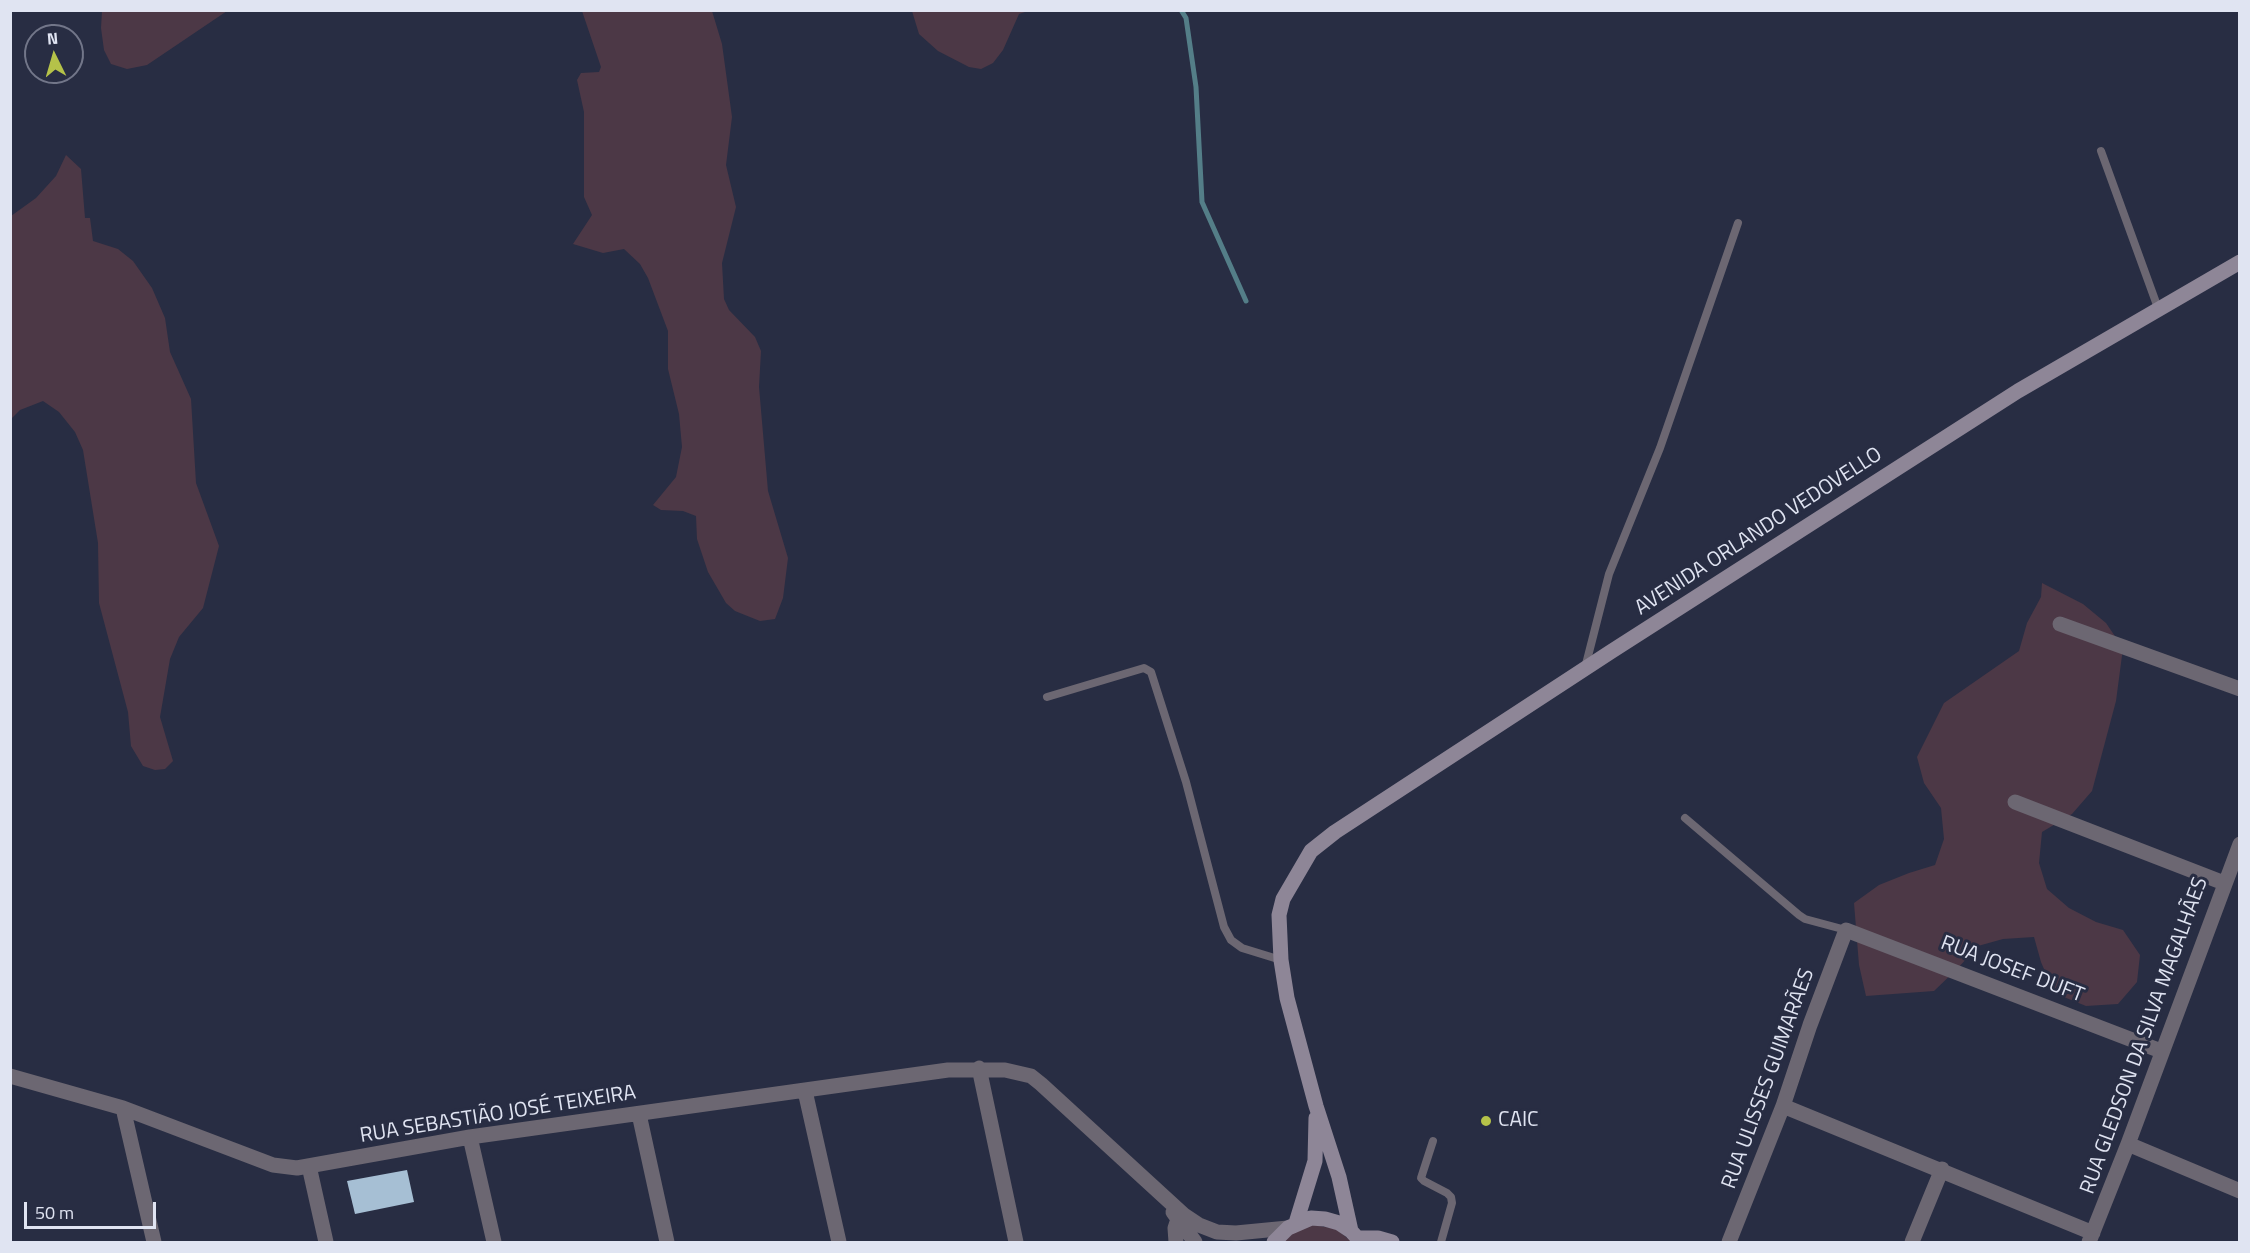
<!DOCTYPE html>
<html>
<head>
<meta charset="utf-8">
<style>
  body { margin:0 }
  #map { position:relative; width:2250px; height:1253px; overflow:hidden; background:#282d43; font-family:"Titillium Web",sans-serif }
  canvas { display:block }
  .frame { position:absolute; inset:0; border:12px solid #e0e4f2; pointer-events:none }
  .north { position:absolute; left:24px; top:24px; width:60px; height:60px; box-sizing:border-box; background:#282d43; border:2px solid #727689; border-radius:50%; rotate:355deg; font-size:16px; font-weight:700; line-height:24px; text-align:center; color:#e0e4f2 }
  .north::after { content:''; display:block; margin:auto; width:21px; height:27px; background:#b5c249; clip-path:polygon(50% 0,100% 100%,50% 72%,0 100%) }
  .scale { position:absolute; left:24px; top:1202px; width:132px; height:27px; box-sizing:border-box; border:3px solid #e0e4f2; border-top:0; padding-left:8px; font-size:18px; line-height:21px; white-space:nowrap; color:#e0e4f2; -webkit-text-stroke:4px #282d43; paint-order:stroke }
</style>
</head>
<body>
<div id="map">
<canvas width="2250" height="1253"></canvas>
<div class="frame"></div>
<div class="north">N</div>
<div class="scale">50 m</div>
</div>
<script>
const ctx = document.querySelector('canvas').getContext('2d');
ctx.lineJoin = 'round';
function fill(path, color) {
  ctx.fillStyle = color;
  ctx.fill(path, 'evenodd');
}
function poly(rows) {
  const path = new Path2D();
  for (const r of rows) {
    path.moveTo(r[0], r[1]);
    for (let i = 2; i < r.length; i += 2) path.lineTo(r[i], r[i + 1]);
  }
  return path;
}
function strokePath(path, color, width, dash) {
  ctx.strokeStyle = color;
  ctx.lineWidth = width;
  ctx.lineCap = dash ? 'butt' : 'round';
  ctx.setLineDash(dash || []);
  ctx.stroke(path);
}
function write(font, color, halo, rows, align = 'center') {
  ctx.font = font + ' "Titillium Web",sans-serif';
  ctx.lineWidth = 6;
  ctx.setLineDash([]);
  ctx.textBaseline = 'middle';
  ctx.strokeStyle = halo;
  ctx.fillStyle = color;
  for (const [text, x, y, turn = 0] of rows) {
    ctx.save();
    ctx.translate(x, y);
    ctx.rotate((+turn || 0) * Math.PI / 180);
    ctx.textAlign = isNaN(turn) ? turn : align;
    if (halo) ctx.strokeText(text, 0, 0);
    ctx.fillText(text, 0, 0);
    ctx.restore();
  }
}
fill(poly([
  [102,11,102,10,227,11,147,65,127,69,111,64,104,50,101,28],
  [582,11,712,11,722,44,732,117,726,165,736,207,722,263,724,299,729,310,755,337,761,351,759,387,768,491,788,558,783,598,775,619,760,621,735,611,726,603,708,572,697,539,696,516,683,511,661,510,653,505,676,477,682,447,679,414,668,369,668,331,648,278,640,264,624,249,603,253,573,244,592,215,584,197,584,112,577,80,581,73,599,72,601,67],
  [912,11,912,10,1028,11,1019,14,1003,50,993,63,981,69,969,67,938,51,919,34],
  [66,155,81,169,85,218,90,218,93,241,118,249,133,261,152,288,165,318,170,352,191,399,196,483,219,546,203,608,179,637,170,659,160,717,173,761,165,769,155,770,143,766,131,746,128,712,99,603,98,543,83,450,75,432,59,412,43,401,20,410,11,419,11,216,36,198,56,176],
  [2042,583,2083,604,2106,623,2123,648,2116,701,2092,791,2072,814,2042,832,2039,863,2047,889,2069,908,2096,922,2123,930,2140,955,2137,982,2118,1004,2086,1006,2054,993,2041,962,2034,937,2003,939,1978,946,1958,968,1934,991,1866,996,1859,965,1854,903,1879,885,1909,873,1935,865,1944,839,1941,808,1924,783,1917,757,1944,703,2019,651,2027,623,2041,597],
  [1314,1225,1336,1229,1352,1242,1283,1242,1293,1233,1303,1227]
]), '#4c3846');
strokePath(poly([
  [1181,10,1186,18,1196,87,1202,202,1246,301]
]), '#547e88', 5);
fill(poly([
  [407,1170,414,1202,355,1214,347,1181]
]), '#a6bfd4');
strokePath(poly([
  [2101,151,2158,308],
  [1585,668,1609,574,1660,448,1738,223],
  [1047,697,1144,668,1151,672,1186,782,1224,927,1231,940,1242,948,1281,960],
  [1685,818,1799,915,1805,919,1846,930],
  [1433,1141,1421,1178,1424,1181,1447,1193,1451,1197,1452,1203,1441,1242]
]), '#6c6772', 8);
strokePath(poly([
  [2060,624,2240,689],
  [2015,802,2224,883],
  [979,1068,1016,1242],
  [10,1076,123,1108,273,1165,297,1168,470,1137,948,1070,1005,1070,1031,1076,1041,1084,1184,1215,1199,1225,1217,1232,1236,1233,1288,1228],
  [805,1091,839,1242],
  [1783,1106,2093,1233],
  [123,1108,154,1242],
  [639,1114,667,1242],
  [470,1137,494,1242],
  [2128,1144,2240,1191],
  [309,1166,326,1242],
  [1173,1212,1195,1242],
  [1176,1242,1175,1228,1178,1219,1182,1217],
  [1729,1242,1783,1106,1810,1025,1846,930,2161,1051],
  [1912,1242,1942,1169],
  [2089,1242,2128,1144,2240,844]
]), '#6c6772', 15);
strokePath(poly([
  [1296,1223,1315,1161,1316,1118],
  [1351,1231,1339,1177,1316,1106,1287,998,1281,960,1279,915,1283,899,1311,851,1335,832,1612,651,2018,391,2240,262],
  [1358,1238,1378,1238,1392,1242],
  [1274,1242,1288,1228,1311,1218,1325,1219,1339,1223,1351,1231,1361,1242]
]), '#8e8697', 15);
for (const [x, y, r, color] of [
  [1486,1121,6,"#b5c249"]
]) {
  const dot = new Path2D();
  dot.arc(x, y, r, 0, 2 * Math.PI);
  ctx.fillStyle = color;
  ctx.fill(dot);
  strokePath(dot, '#282d43', 2);
}
write('21px', '#e0e4f2', '#282d43', [
  ["AVENIDA ORLANDO VEDOVELLO",1759,532,-33],
  ["RUA JOSEF DUFT",2012,970,21],
  ["RUA GLEDSON DA SILVA MAGALHÃES",2145,1036,-70],
  ["RUA ULISSES GUIMARÃES",1769,1079,-70],
  ["RUA SEBASTIÃO JOSÉ TEIXEIRA",498,1115,-9]
]);
write('21px', '#e0e4f2', '#282d43', [
  ["CAIC",1498,1121]
], 'left');
</script>
</body>
</html>
